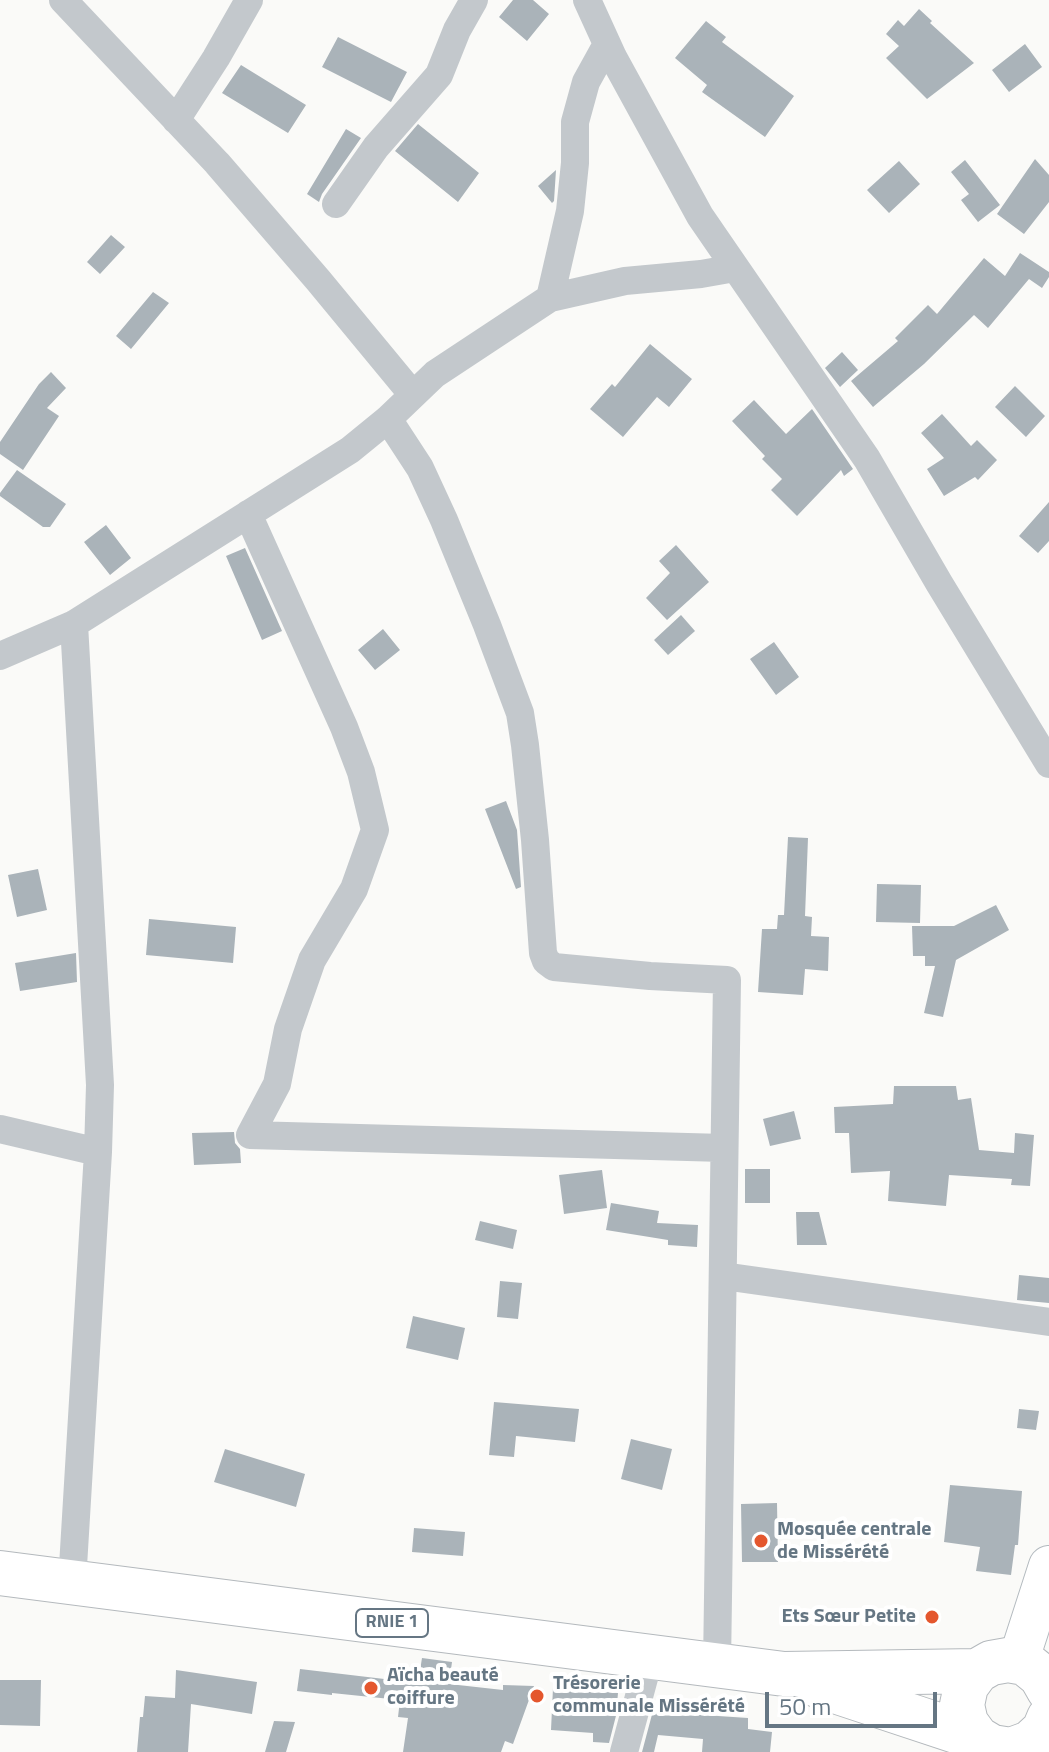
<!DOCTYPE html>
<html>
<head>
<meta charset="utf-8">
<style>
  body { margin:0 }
  #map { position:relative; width:1049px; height:1752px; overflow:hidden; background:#fafaf8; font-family:"Titillium Web",sans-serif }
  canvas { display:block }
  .scale { position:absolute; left:765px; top:1692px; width:172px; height:36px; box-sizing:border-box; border:4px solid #657683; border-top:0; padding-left:10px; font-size:24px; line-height:28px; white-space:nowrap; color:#657683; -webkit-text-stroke:6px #fff; paint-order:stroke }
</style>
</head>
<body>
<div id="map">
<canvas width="1049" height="1752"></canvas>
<div class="scale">50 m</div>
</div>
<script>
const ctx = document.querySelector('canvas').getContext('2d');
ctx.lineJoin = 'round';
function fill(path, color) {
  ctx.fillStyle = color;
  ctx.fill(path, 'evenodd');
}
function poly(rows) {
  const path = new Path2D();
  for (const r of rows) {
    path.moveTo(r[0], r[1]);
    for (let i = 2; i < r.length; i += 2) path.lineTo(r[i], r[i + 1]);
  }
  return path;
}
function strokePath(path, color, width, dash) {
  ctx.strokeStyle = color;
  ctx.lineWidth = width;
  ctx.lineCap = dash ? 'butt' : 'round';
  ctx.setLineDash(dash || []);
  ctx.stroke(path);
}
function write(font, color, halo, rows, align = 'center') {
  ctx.font = font + ' "Titillium Web",sans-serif';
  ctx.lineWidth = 8;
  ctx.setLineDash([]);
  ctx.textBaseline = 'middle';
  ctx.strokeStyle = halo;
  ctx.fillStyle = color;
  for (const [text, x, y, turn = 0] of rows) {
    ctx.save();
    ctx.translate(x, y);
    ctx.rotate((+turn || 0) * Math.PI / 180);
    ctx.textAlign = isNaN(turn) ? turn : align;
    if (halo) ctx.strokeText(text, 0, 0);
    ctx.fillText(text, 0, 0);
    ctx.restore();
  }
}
fill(poly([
  [513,0,533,0,549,14,527,41,499,17],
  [919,9,932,21,930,23,974,63,927,99,886,58,899,46,886,34,898,20,904,26],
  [706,21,726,37,722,42,794,96,765,137,702,92,707,85,675,58],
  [338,37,407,72,391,102,322,67],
  [1025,44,1042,67,1009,92,992,70],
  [241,65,306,105,288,133,222,93],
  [418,124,479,173,458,202,395,151],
  [346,129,361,138,322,194,319,202,307,194],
  [1035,159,1049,175,1049,202,1024,234,997,214],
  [965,160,1000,205,978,222,961,200,969,194,951,172],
  [899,161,920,184,889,213,867,190],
  [556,170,554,201,552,203,538,186],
  [111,235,125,247,100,274,87,262],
  [1020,253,1049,272,1049,277,1042,288,1029,279,988,328,974,315,924,364,873,407,851,381,898,341,895,338,928,305,937,314,984,258,1005,276],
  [153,292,169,303,131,349,116,336],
  [650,344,692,379,669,407,657,397,623,437,590,409,612,384,615,387],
  [842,352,858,370,840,387,825,368],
  [51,372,66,388,47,408,59,416,23,470,0,454,0,442,39,384],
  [1015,386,1045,416,1026,437,995,407],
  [754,400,786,434,812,409,853,469,844,476,841,470,797,516,771,490,782,479,762,459,765,456,732,421],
  [942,414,971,446,977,440,997,460,978,480,975,477,944,496,927,469,944,458,921,433],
  [17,470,66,504,50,527,43,527,0,496,0,493],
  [1049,502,1049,541,1038,553,1019,536],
  [106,525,131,558,110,575,84,542],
  [676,545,709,582,667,620,646,598,670,573,659,561],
  [245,548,282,631,262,640,226,556],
  [681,615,695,631,668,655,654,640],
  [383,629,400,650,375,670,358,650],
  [774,642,799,677,776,695,750,659],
  [506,801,517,830,521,887,516,889,485,809],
  [788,837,808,838,805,916,812,917,811,936,829,937,828,971,805,969,803,995,758,992,762,929,777,929,778,915,784,915],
  [38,869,47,910,17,917,8,875],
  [877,884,921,885,920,923,876,922],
  [996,905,1009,930,956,960,943,1017,924,1013,935,966,925,966,925,956,913,956,912,926,954,926],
  [149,919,236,927,233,963,146,955],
  [76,953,77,982,20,991,15,963],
  [894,1086,956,1086,958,1100,971,1098,979,1150,1014,1153,1015,1133,1034,1135,1030,1186,1011,1185,1012,1179,949,1175,946,1206,888,1201,890,1171,851,1173,849,1133,835,1133,834,1107,893,1104],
  [794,1111,801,1139,770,1146,763,1119],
  [234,1132,235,1143,240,1149,241,1163,194,1165,192,1133],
  [745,1169,770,1169,770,1203,745,1203],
  [602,1170,607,1208,564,1214,559,1175],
  [611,1203,659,1211,657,1223,698,1225,697,1247,668,1245,668,1240,606,1230],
  [796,1212,819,1212,827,1245,797,1245],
  [480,1221,517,1230,513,1249,475,1240],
  [1019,1275,1049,1278,1049,1303,1017,1300],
  [500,1281,522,1283,518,1319,497,1317],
  [413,1316,465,1328,458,1360,406,1348],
  [494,1402,579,1409,575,1442,516,1436,514,1457,489,1455],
  [1019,1409,1039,1411,1036,1430,1017,1428],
  [631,1439,672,1449,662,1490,621,1479],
  [225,1449,305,1474,296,1507,214,1482],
  [950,1485,1022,1491,1018,1545,1015,1545,1011,1575,976,1571,980,1547,944,1542],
  [777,1503,778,1562,742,1562,741,1504],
  [414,1528,465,1532,463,1556,412,1552],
  [422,1658,452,1662,449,1684,503,1690,503,1685,534,1686,513,1744,505,1741,501,1752,403,1752,408,1718,398,1717,400,1700,332,1693,332,1695,297,1691,300,1669,418,1683],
  [176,1670,257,1682,252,1714,191,1704,188,1752,137,1752,140,1717,143,1717,145,1696,175,1698],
  [0,1680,41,1680,40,1726,0,1725],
  [553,1688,618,1693,617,1704,619,1704,609,1743,593,1742,593,1733,551,1730],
  [654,1707,688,1710,688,1714,748,1718,748,1729,772,1732,770,1752,702,1752,703,1739,658,1735,654,1752,642,1752],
  [274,1721,295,1722,286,1752,265,1752]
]), '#aab3b9');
const secondary = poly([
  [1018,1662,1049,1566]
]);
const trunk = poly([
  [0,1573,784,1674,977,1671],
  [817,1685,977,1738],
  [1049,1690,1041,1676,1025,1663,1008,1660,991,1663,977,1671,966,1686,962,1705,966,1723,977,1738,992,1747,1011,1750,1030,1743,1044,1730,1049,1718]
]);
strokePath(secondary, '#b3babf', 42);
strokePath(trunk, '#b4b9bd', 46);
strokePath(poly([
  [63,0,217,163,318,280,413,395],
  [587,0,613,57,700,216,867,459,939,583,1049,764],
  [176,120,216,58,249,0],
  [336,204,376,147,439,75,457,30,474,0],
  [550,298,570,211,575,163,575,122,586,82,607,44],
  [388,419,420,468,444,520,487,625,520,713,525,745,535,840,543,953,546,961,554,967,650,976,727,980,717,1665],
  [248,514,344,727,361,772,375,830,354,889,312,960,288,1029,277,1084,250,1135,724,1148],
  [0,656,74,624,350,450,388,419,435,374,550,298,625,281,701,274,735,268],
  [0,1129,98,1152],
  [723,1276,1049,1322],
  [72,1583,98,1152,100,1085,74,624],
  [624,1752,650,1656]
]), '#c3c8cc', 28);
strokePath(secondary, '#fff', 40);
strokePath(trunk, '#fff', 44);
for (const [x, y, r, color] of [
  [761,1541,8,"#e4572e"],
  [932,1617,8,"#e4572e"],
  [371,1688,8,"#e4572e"],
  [537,1696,8,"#e4572e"]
]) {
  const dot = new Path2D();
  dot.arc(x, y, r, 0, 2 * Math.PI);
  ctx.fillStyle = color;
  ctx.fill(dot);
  strokePath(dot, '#fff', 3);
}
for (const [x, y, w] of [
  [392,1623,72]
]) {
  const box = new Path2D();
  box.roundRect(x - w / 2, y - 14, w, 28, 6);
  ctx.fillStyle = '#fff';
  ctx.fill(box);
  strokePath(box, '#657683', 2);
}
write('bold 18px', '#657683', null, [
  ["RNIE 1",392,1623]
]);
write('bold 20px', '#657683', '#fff', [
  ["Mosquée centrale",777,1530],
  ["de Missérété",777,1553],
  ["Ets Sœur Petite",916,1617,"right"],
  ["Aïcha beauté",387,1676],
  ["coiffure",387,1699],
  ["Trésorerie",553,1684],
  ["communale Missérété",553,1707]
], 'left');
</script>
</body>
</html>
